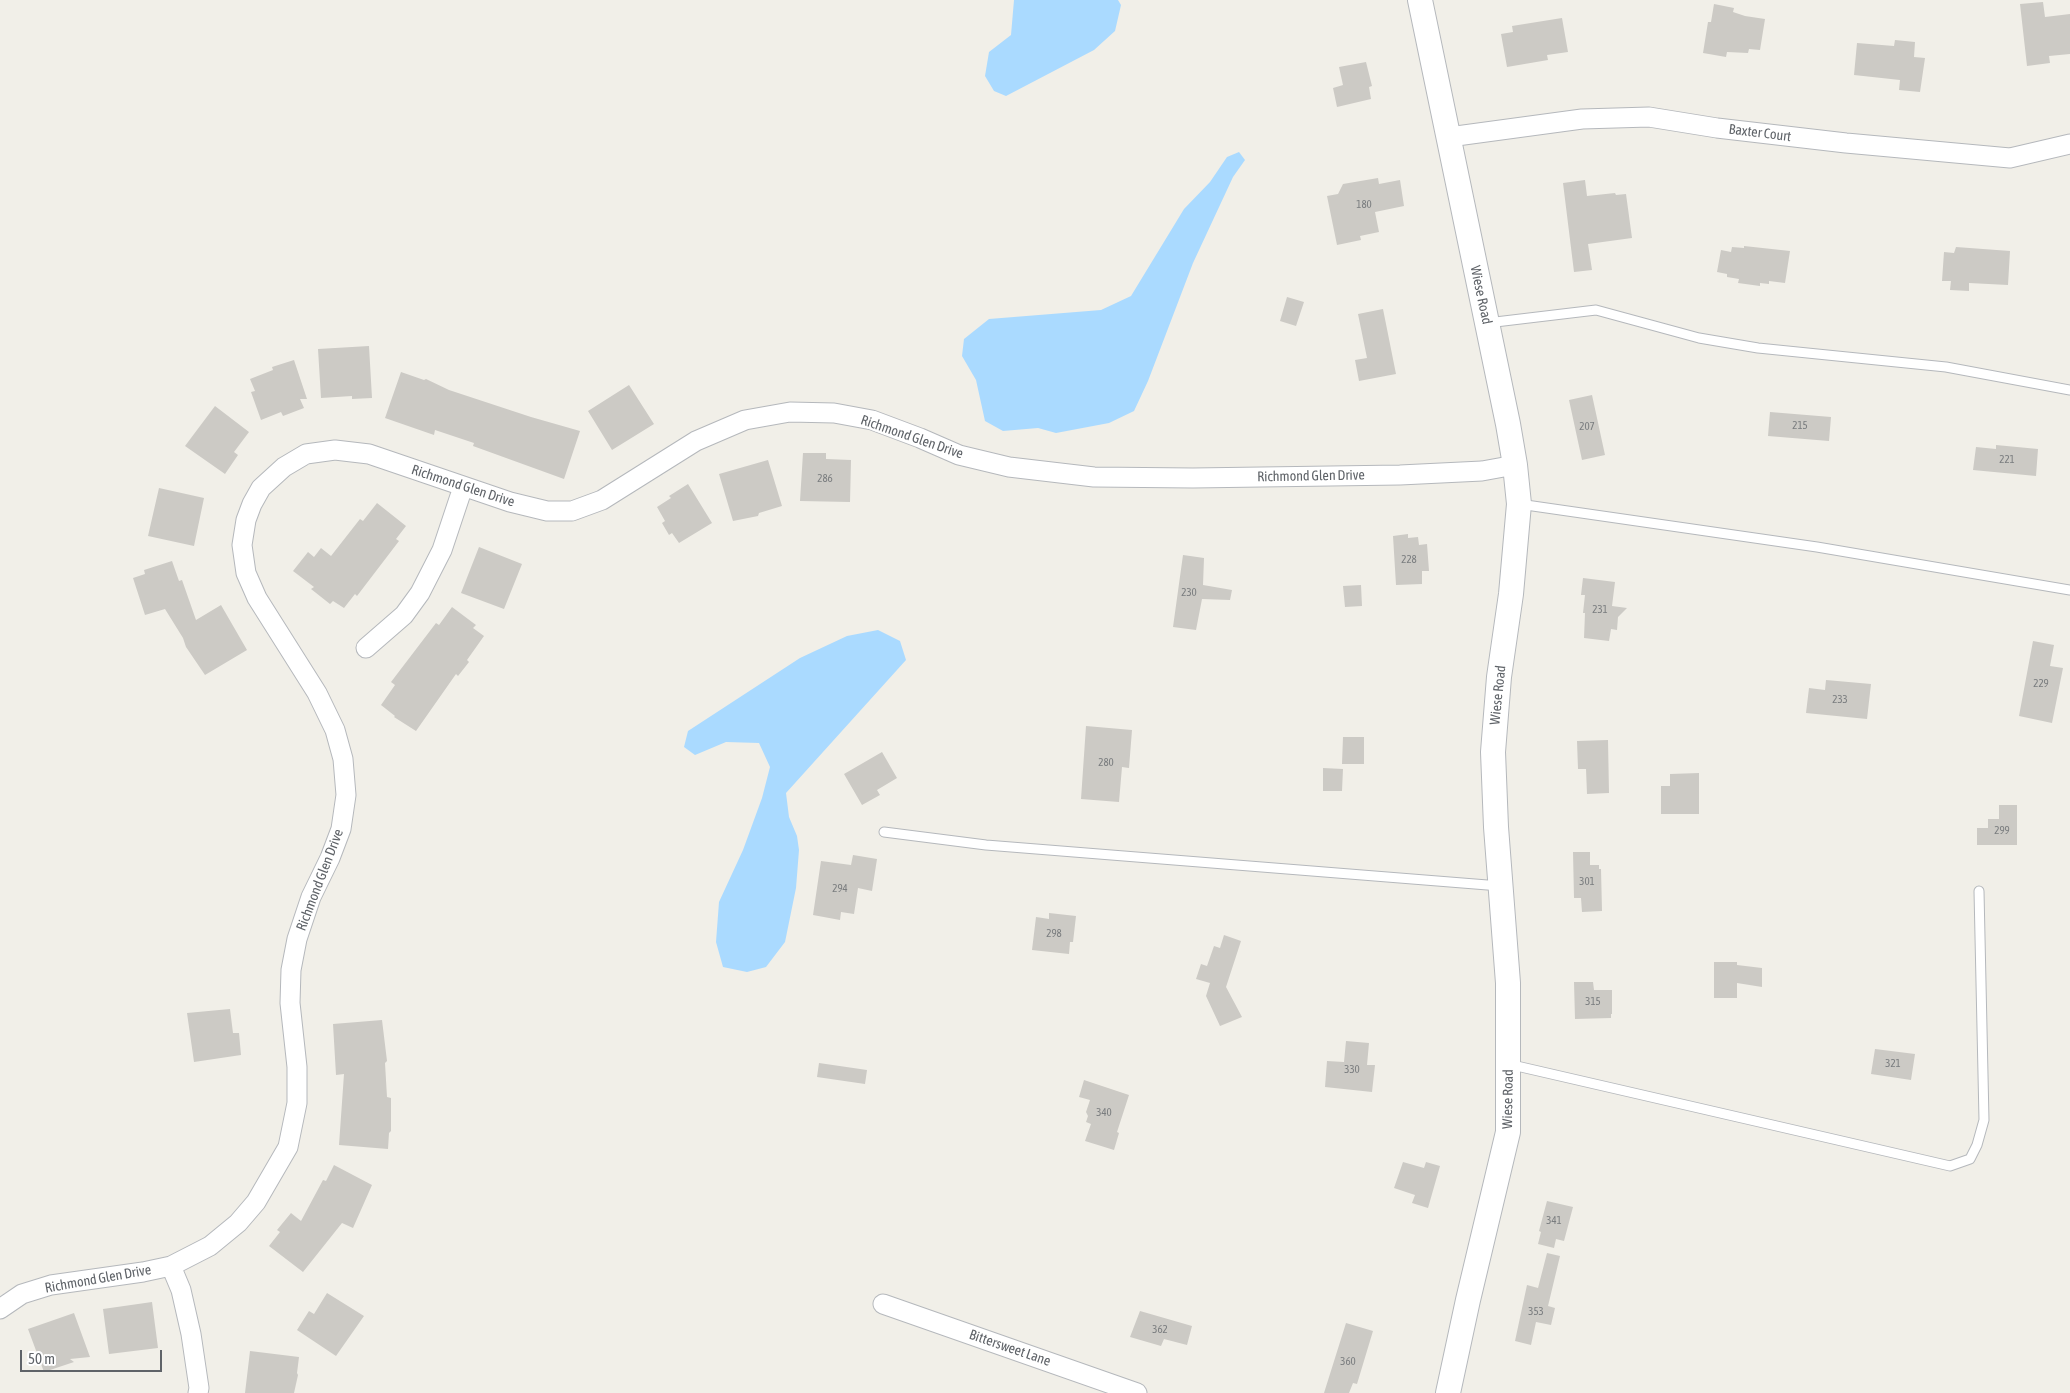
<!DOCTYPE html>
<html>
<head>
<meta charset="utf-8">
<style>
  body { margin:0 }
  #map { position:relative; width:2070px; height:1393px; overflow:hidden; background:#f1efe8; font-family:"Asap Condensed",sans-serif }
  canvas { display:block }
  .scale { position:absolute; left:20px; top:1350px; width:142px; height:22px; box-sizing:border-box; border:2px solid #5f6368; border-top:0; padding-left:6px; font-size:15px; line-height:18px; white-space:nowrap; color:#5f6368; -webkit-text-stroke:4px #fff; paint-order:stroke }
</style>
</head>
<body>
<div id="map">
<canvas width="2070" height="1393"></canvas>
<div class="scale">50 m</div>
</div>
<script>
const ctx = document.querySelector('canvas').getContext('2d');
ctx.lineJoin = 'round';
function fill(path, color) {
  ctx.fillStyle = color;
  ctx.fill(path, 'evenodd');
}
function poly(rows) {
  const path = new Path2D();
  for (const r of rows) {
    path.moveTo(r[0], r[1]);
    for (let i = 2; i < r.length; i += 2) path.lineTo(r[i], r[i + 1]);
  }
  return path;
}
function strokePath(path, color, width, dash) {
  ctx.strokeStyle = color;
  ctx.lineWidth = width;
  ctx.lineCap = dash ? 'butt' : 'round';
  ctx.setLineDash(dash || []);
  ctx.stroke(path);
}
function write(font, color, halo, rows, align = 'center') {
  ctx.font = font + ' "Asap Condensed",sans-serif';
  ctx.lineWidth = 4;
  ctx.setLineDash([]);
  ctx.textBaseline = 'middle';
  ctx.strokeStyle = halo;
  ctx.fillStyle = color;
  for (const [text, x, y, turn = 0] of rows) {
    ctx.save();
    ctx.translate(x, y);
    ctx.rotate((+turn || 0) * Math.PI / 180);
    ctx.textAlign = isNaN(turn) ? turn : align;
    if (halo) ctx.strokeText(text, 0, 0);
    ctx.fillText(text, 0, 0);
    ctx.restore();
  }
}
fill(poly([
  [1014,0,1118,0,1121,5,1115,31,1094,50,1006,96,994,91,985,76,989,52,1011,35],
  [1239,152,1245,160,1233,177,1193,263,1148,381,1134,411,1109,423,1056,433,1038,428,1003,431,985,421,976,380,962,356,964,339,989,319,1101,310,1131,296,1184,209,1210,182,1227,157],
  [878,630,900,641,906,660,786,793,789,817,797,836,799,850,796,888,785,942,766,967,747,972,723,967,716,942,719,902,743,850,762,798,770,767,759,743,726,742,695,755,684,747,688,731,800,658,847,636]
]), '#aadaff');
fill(poly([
  [2043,2,2045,17,2070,14,2070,54,2049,56,2050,63,2027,66,2020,4],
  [1714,4,1734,8,1733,12,1745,16,1765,19,1760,50,1749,49,1748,53,1727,52,1726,57,1703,53,1708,22,1711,22],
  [1562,18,1568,52,1547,55,1548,60,1507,67,1501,34,1513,32,1512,26],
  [1895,40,1915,42,1914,57,1925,58,1920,92,1899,90,1900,80,1854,75,1857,43,1894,46],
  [1366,62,1372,86,1369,87,1371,99,1337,107,1333,88,1343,85,1339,67],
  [1378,178,1379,184,1400,180,1404,206,1375,212,1379,232,1360,236,1361,240,1337,245,1327,196,1338,194,1343,184],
  [1585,180,1587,196,1615,193,1616,195,1626,194,1632,238,1588,244,1592,270,1574,272,1563,183],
  [1744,246,1790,251,1785,283,1769,281,1769,284,1760,283,1760,286,1738,283,1739,279,1727,277,1727,274,1717,272,1721,250,1731,252,1732,247,1744,248],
  [1956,247,2010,251,2008,285,1969,283,1969,291,1950,290,1951,281,1942,281,1944,252,1954,253],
  [1287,297,1304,302,1296,326,1280,321],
  [1383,309,1396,374,1359,381,1355,360,1367,358,1358,314],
  [369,346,372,398,352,399,352,396,321,398,318,349],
  [294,360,307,399,300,399,304,408,283,416,281,412,261,420,251,392,255,391,250,379,273,370,272,367],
  [401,372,424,380,426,379,449,390,531,417,580,431,564,479,473,446,474,443,435,430,434,435,385,418],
  [629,385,654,424,612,450,588,411],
  [1592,395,1605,455,1582,460,1569,400],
  [215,406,249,432,234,452,238,455,225,474,185,446],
  [1770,412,1831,417,1829,441,1768,436],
  [1996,445,2038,449,2036,476,1973,470,1976,447,1996,449],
  [803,453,826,453,826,459,851,460,850,502,800,501],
  [768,460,782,506,759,513,758,516,733,521,719,474],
  [688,484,712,523,679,543,672,533,669,535,662,523,665,521,657,507,671,498,669,496],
  [159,488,204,498,194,546,148,536],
  [377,503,406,526,396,539,399,541,357,596,355,594,344,608,333,601,330,604,311,589,314,587,293,571,308,552,314,557,321,548,331,556,360,519,363,521],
  [1408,534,1408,538,1418,537,1419,545,1427,544,1429,571,1422,571,1422,584,1396,585,1393,536],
  [479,547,522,564,504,609,461,593],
  [1183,555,1204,558,1203,585,1232,590,1230,600,1202,599,1196,630,1173,627],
  [172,561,179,581,182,580,196,620,221,605,247,650,205,675,186,647,183,638,165,609,145,615,133,578,145,574,144,570],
  [1583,578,1615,582,1612,606,1627,608,1618,617,1617,630,1611,629,1609,641,1584,638,1585,613,1583,613,1585,595,1581,595],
  [1361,585,1362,606,1345,607,1343,586],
  [452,607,476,625,473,628,484,636,467,660,469,662,458,676,456,674,416,731,394,717,395,716,381,705,395,685,391,682,436,623,439,625],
  [2033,641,2054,645,2050,666,2063,668,2052,723,2019,716],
  [1826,680,1871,684,1867,719,1806,713,1809,688,1825,690],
  [1086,726,1132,730,1129,768,1122,767,1119,802,1081,799],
  [1343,737,1364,737,1364,764,1342,764],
  [1608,740,1609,793,1587,794,1586,769,1578,769,1577,741],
  [882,752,897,778,877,790,880,795,862,805,844,774],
  [1323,768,1343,769,1342,791,1323,791],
  [1699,773,1699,814,1661,814,1661,786,1670,786,1670,774],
  [1999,805,2017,805,2017,845,1977,845,1977,828,1988,828,1988,819,1999,819],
  [1573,852,1590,852,1590,865,1599,865,1599,869,1601,869,1602,911,1582,912,1581,898,1574,898],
  [853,855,877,859,872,891,858,888,854,914,841,912,840,920,813,915,821,861,851,865],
  [1049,913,1076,916,1073,942,1070,942,1069,954,1032,950,1036,917,1049,919],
  [1224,935,1241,941,1226,987,1242,1017,1220,1026,1206,996,1210,983,1196,979,1201,964,1207,966,1214,946,1220,948],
  [1714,962,1737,962,1737,965,1762,968,1762,987,1737,983,1737,998,1714,998],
  [1574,982,1593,982,1594,990,1612,990,1612,1014,1611,1014,1611,1018,1575,1019],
  [230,1009,233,1033,239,1033,241,1055,194,1062,187,1013],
  [382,1020,387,1061,385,1063,387,1097,391,1098,391,1131,389,1133,388,1149,339,1145,344,1074,336,1075,333,1024],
  [1346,1041,1369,1043,1367,1065,1375,1065,1372,1092,1325,1087,1327,1061,1344,1062],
  [1875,1049,1915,1054,1911,1080,1871,1074],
  [819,1063,867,1070,865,1084,817,1077],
  [1084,1080,1129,1095,1117,1132,1119,1133,1114,1150,1085,1141,1091,1124,1086,1122,1088,1116,1086,1112,1090,1100,1079,1097],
  [1403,1162,1424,1168,1426,1162,1440,1166,1428,1208,1412,1203,1415,1195,1394,1188],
  [334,1165,372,1185,353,1228,342,1223,303,1272,269,1246,280,1232,277,1230,291,1213,301,1221,323,1180,326,1181],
  [1547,1201,1573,1207,1564,1241,1556,1239,1554,1248,1538,1244,1541,1232,1539,1231],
  [1547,1253,1560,1256,1548,1306,1555,1308,1551,1325,1536,1322,1531,1345,1515,1341,1527,1285,1538,1288],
  [327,1293,364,1316,336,1356,297,1330,309,1311,314,1314],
  [152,1302,158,1348,109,1354,103,1309],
  [1140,1311,1192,1326,1187,1345,1164,1339,1161,1346,1130,1337],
  [74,1313,90,1357,70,1359,74,1362,44,1372,28,1329],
  [1346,1323,1373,1331,1357,1384,1353,1383,1349,1393,1324,1393],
  [250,1351,299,1357,297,1373,298,1375,294,1393,245,1393]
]), '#cccac5');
const service = poly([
  [1487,323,1596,310,1699,338,1758,348,1946,367,2070,390],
  [1519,504,1817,547,2070,590],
  [884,832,986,845,1500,886],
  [1508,1064,1950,1166,1970,1159,1977,1145,1984,1120,1979,891]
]);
const minor = poly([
  [1449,137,1582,119,1649,117,1717,128,1846,143,2010,158,2070,144],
  [366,648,404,615,420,593,442,550,463,487],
  [171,1266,181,1290,191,1334,199,1388,198,1393],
  [883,1304,1137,1393],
  [0,1309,22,1294,51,1285,143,1272,171,1266,210,1246,238,1223,256,1202,288,1147,297,1103,297,1067,290,1003,291,970,297,939,311,897,330,858,341,829,346,795,343,759,335,730,317,693,257,598,246,573,242,545,246,520,252,504,261,488,284,467,306,454,335,450,369,454,510,502,547,511,572,511,602,500,696,441,745,420,790,412,834,413,872,420,920,438,959,455,1009,467,1094,477,1193,478,1400,475,1482,471,1515,465]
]);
const tertiary = poly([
  [1420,0,1508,424,1515,465,1519,504,1511,594,1499,677,1493,752,1496,827,1508,983,1508,1132,1468,1300,1448,1393]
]);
strokePath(service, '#b5b8bc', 11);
strokePath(minor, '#b5b8bc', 21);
strokePath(tertiary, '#b5b8bc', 26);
strokePath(service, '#fff', 9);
strokePath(minor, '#fff', 19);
strokePath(tertiary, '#fff', 24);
write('11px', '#7a7d7f', null, [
  ["180",1364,205],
  ["215",1800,426],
  ["207",1587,427],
  ["221",2007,460],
  ["286",825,479],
  ["228",1409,560],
  ["230",1189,593],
  ["231",1600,610],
  ["229",2041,684],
  ["233",1840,700],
  ["280",1106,763],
  ["299",2002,831],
  ["301",1587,882],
  ["294",840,889],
  ["298",1054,934],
  ["315",1593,1002],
  ["321",1893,1064],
  ["330",1352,1070],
  ["340",1104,1113],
  ["341",1554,1221],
  ["353",1536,1312],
  ["362",1160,1330],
  ["360",1348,1362]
]);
write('14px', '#5f6368', '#fff', [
  ["Baxter Court",1760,133,7],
  ["Wiese Road",1481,295,78],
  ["Richmond Glen Drive",912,437,19],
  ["Richmond Glen Drive",1311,476,-1],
  ["Richmond Glen Drive",463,486,18],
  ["Wiese Road",1498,695,-84],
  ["Richmond Glen Drive",320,880,-69],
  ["Wiese Road",1508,1099,-89],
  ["Richmond Glen Drive",98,1279,-10],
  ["Bittersweet Lane",1010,1348,19]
]);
</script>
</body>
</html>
